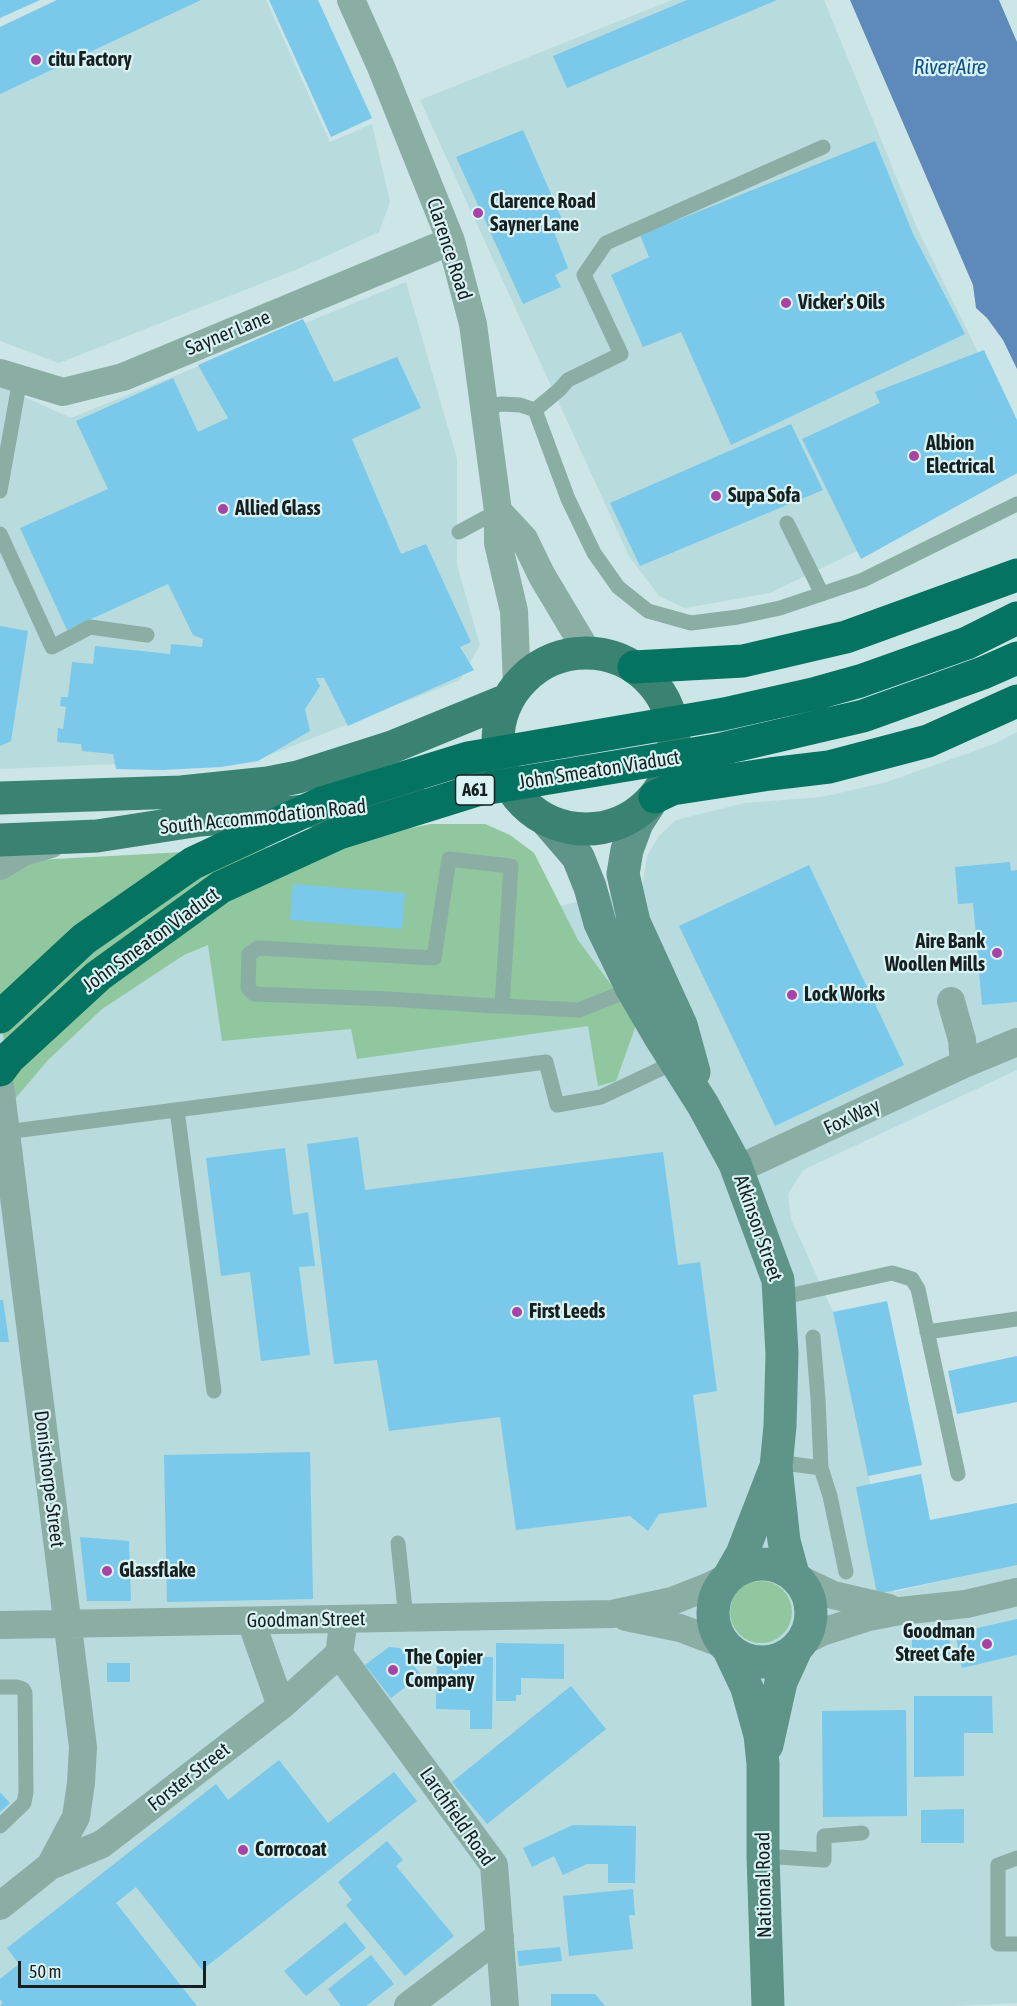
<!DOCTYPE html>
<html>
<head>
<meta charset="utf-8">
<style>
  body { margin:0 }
  #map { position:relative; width:1017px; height:2006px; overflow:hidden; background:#cce5e7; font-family:"Asap Condensed",sans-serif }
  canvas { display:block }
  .scale { position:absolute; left:18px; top:1961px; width:188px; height:27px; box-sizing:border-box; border:3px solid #172021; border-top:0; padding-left:8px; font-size:18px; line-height:21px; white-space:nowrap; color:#172021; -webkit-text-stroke:4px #d9f3f4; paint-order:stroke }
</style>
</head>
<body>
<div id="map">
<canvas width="1017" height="2006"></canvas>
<div class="scale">50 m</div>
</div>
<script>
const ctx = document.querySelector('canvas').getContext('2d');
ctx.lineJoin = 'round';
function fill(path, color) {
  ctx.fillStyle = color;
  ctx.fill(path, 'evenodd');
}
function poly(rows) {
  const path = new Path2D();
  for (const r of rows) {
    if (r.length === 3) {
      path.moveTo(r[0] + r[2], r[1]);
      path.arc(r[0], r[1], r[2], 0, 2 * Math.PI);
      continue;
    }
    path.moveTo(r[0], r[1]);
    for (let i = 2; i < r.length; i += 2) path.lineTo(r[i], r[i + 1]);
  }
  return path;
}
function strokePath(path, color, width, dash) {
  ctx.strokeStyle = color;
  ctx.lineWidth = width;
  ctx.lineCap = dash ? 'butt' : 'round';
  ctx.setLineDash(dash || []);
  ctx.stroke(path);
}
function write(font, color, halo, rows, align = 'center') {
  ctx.font = font + ' "Asap Condensed",sans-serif';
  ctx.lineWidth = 4.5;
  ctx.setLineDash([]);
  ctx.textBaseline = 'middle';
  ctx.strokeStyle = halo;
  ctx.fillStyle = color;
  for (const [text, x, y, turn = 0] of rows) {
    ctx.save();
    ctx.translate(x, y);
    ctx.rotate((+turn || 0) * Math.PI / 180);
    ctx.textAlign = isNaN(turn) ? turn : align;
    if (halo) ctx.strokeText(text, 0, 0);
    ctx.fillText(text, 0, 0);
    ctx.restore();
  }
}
fill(poly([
  [57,0,266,0,330,142,372,124,390,202,379,232,298,269,59,363,0,341,0,27],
  [672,0,824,0,917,228,1017,432,1017,474,770,593,685,608,659,596,629,556,420,100],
  [406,282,457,459,457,565,480,645,460,680,262,758,0,769,0,386,71,418],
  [1017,732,1017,1070,803,1170,788,1194,791,1219,833,1312,894,1592,1017,1564,1017,2003,954,2006,0,2006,0,872,229,858,485,824,510,835,534,853,561,906,643,884,647,856,659,836,676,820,745,803,822,797,887,782,994,744]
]), '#b8dbde');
fill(poly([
  [431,824,485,824,510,835,534,853,578,940,629,1009,636,1025,616,1081,598,1086,588,1026,357,1059,351,1029,222,1041,208,945,184,955,102,1009,48,1060,14,1100,0,1018,0,869,18,861,333,844],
  [761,1612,31]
]), '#90c79e');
fill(poly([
  [850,0,999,0,1017,42,1017,369,1003,340,987,318,976,308,973,285]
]), '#5d89bb');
fill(poly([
  [0,0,40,0,0,18],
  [57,0,201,0,0,94,0,27],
  [269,0,318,0,372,118,331,137],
  [687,0,777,0,567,88,553,56],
  [523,130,565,226,554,232,568,268,555,275,561,287,523,304,456,157],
  [875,141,913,234,965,334,731,445,681,332,643,347,611,275,649,257,640,235],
  [303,319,334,382,397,357,421,408,352,439,401,554,426,544,471,642,460,647,474,670,348,726,324,678,316,678,320,686,305,709,310,731,258,761,221,767,161,770,116,769,113,754,82,751,81,744,57,742,58,728,63,729,66,707,60,706,61,697,68,697,72,662,93,664,95,646,170,654,171,644,202,647,203,639,193,635,168,584,67,630,20,528,108,489,76,421,173,378,198,432,228,418,198,365],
  [984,350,1017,420,1017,473,861,559,802,439,880,403,875,392],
  [791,424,823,490,640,566,610,503],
  [0,626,28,631,11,741,0,746],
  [1010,862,1011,871,1017,870,1017,1002,982,1005,973,903,958,904,955,867],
  [809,865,904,1065,775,1126,679,926],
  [293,884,405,893,402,929,290,920],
  [358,1137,365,1190,663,1152,678,1265,700,1262,717,1391,693,1395,707,1507,659,1514,648,1531,630,1516,516,1530,500,1417,389,1431,377,1360,334,1364,307,1144],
  [285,1148,293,1215,308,1212,315,1266,299,1267,310,1355,261,1361,250,1272,221,1276,206,1158],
  [0,1300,3,1300,9,1342,0,1342],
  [887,1301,922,1465,868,1476,833,1312],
  [1017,1356,1017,1402,957,1414,948,1371],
  [310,1452,313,1599,167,1602,164,1455],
  [921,1474,930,1520,1017,1503,1017,1565,877,1594,856,1487],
  [80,1537,129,1541,131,1601,87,1601],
  [1017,1619,1017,1655,962,1668,955,1633],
  [950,1635,950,1656,912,1657,912,1636],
  [496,1643,564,1644,564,1679,521,1678,521,1695,516,1695,516,1701,496,1701],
  [389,1647,400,1648,421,1675,391,1698,365,1665],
  [437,1656,493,1657,492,1729,470,1729,470,1710,436,1709],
  [107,1663,130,1663,130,1682,107,1682],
  [571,1686,606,1729,487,1824,452,1782],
  [914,1696,992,1696,993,1733,964,1733,964,1776,914,1777],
  [906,1710,907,1816,823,1817,822,1711],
  [279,1760,328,1823,394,1772,417,1801,202,1970,136,1887,116,1903,197,2006,0,2006,3,2003,0,1999,0,1979,19,1964,7,1948,216,1784,228,1800],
  [0,1792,10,1803,0,1812],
  [964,1809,964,1843,921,1843,921,1810],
  [573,1825,636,1826,635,1883,608,1883,608,1864,587,1864,563,1875,554,1856,532,1867,523,1848],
  [387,1841,403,1860,396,1866,454,1936,405,1976,346,1905,352,1900,338,1882],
  [633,1889,635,1915,629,1915,633,1949,569,1956,563,1896],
  [345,1922,366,1948,306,1996,284,1971],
  [560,1947,562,1961,519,1966,517,1951],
  [371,1955,394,1984,366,2006,341,2006,328,1989],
  [551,1994,595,1994,605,2006,551,2006]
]), '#7ac8ea');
strokePath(poly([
  [485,407,502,404,520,405,535,410,568,499,594,553,618,587,648,611,691,623,738,617,780,608,863,580,1017,504],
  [535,410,559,390,568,380,621,354,584,275,606,243,823,147],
  [0,491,20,379],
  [787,523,822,594],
  [459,532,498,511],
  [0,534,52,647,90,627,147,635],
  [502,1006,511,866,449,859,434,958,258,948,249,954,248,988,254,994,388,999,495,1006,502,1006,579,1010,632,989],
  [177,1110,214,1391],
  [6,1132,546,1062,557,1105,601,1097,675,1062],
  [779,1298,892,1273,912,1279,918,1289,958,1474],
  [927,1332,1017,1319],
  [813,1337,818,1399,821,1468],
  [777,1462,821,1468,830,1496,846,1572],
  [398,1543,406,1618],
  [0,1687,17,1687,23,1689,25,1693,26,1792,24,1803,0,1826],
  [763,1856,824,1860,824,1836,862,1833],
  [1017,1858,998,1865,998,1944,1017,1944]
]), '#8aaea4', 15);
strokePath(poly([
  [351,0,381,67,451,241,473,324,498,511,498,543,514,611,517,686],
  [0,373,63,392,123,377,451,241],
  [498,511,524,539,542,576,588,653],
  [0,866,23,852,51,844],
  [951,1001,962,1040,964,1064],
  [0,1085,83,1747,81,1783,76,1817,50,1866],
  [738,1169,964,1064,1017,1042],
  [797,1578,833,1595,889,1608],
  [626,1617,680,1628,725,1645],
  [251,1621,281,1706],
  [0,1625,612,1614,672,1601,710,1586,726,1578],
  [800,1643,822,1632,869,1617,900,1611,966,1604,1017,1592],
  [339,1654,494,1865,505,2006],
  [0,1906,50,1866,102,1844,281,1706,339,1654,344,1619],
  [408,2006,500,1936]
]), '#8aaea4', 28);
strokePath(poly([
  [650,803,637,823,627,850,623,874,634,922,681,1025,694,1072],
  [547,821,578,857,590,887,600,923,632,989,660,1037,703,1105,735,1164,778,1280,782,1354,780,1426,776,1467,784,1541,793,1574],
  [762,1613,49],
  [730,1575,742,1554,775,1469],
  [729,1650,747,1688,760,1735,763,1764,763,1856,768,2006],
  [767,1745,781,1682,797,1647]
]), '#5e9588', 33);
strokePath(poly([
  [586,741,88],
  [0,798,181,792,268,783,298,777,392,747,507,700],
  [0,840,97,836,200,820,414,802]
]), '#3a8373', 33);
strokePath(poly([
  [634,667,743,661,846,637,1017,575],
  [655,797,672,789,770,774,829,767,928,741,1017,701]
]), '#057361', 33);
strokePath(poly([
  [0,1017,84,939,193,863,322,803,468,758,724,714,817,693,860,681,967,643,1017,618],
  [0,1070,9,1058,98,976,221,887,339,833,477,790,717,750,863,716,983,673,1017,658]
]), '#057361', 33);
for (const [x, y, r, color] of [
  [36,60,6,"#a942a5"],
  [478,213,6,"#a942a5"],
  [786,303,6,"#a942a5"],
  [914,456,6,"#a942a5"],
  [716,496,6,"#a942a5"],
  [223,509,6,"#a942a5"],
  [997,953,6,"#a942a5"],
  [792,995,6,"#a942a5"],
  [517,1312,6,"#a942a5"],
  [107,1571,6,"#a942a5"],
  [987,1644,6,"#a942a5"],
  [393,1670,6,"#a942a5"],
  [243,1850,6,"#a942a5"]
]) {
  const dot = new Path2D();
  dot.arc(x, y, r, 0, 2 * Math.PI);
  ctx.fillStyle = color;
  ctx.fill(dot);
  strokePath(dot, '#d9f3f4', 2);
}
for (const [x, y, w] of [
  [475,790,39]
]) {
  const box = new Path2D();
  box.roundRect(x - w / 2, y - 15, w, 30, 4.5);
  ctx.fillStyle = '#d9f3f4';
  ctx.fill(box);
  strokePath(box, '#172021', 1.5);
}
write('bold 18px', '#172021', null, [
  ["A61",475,790]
]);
write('bold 20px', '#172021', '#d9f3f4', [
  ["citu Factory",48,60],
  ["Clarence Road",490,202],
  ["Sayner Lane",490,225],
  ["Vicker's Oils",798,303],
  ["Albion",926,444],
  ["Electrical",926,467],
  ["Supa Sofa",728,496],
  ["Allied Glass",235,509],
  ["Aire Bank",985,942,"right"],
  ["Woollen Mills",985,965,"right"],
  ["Lock Works",804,995],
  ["First Leeds",529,1312],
  ["Glassflake",119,1571],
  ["Goodman",975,1632,"right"],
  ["Street Cafe",975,1655,"right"],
  ["The Copier",405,1658],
  ["Company",405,1681],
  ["Corrocoat",255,1850]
], 'left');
write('20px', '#172021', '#d9f3f4', [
  ["Clarence Road",449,249,72],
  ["Sayner Lane",228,333,-22],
  ["John Smeaton Viaduct",599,770,-9],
  ["South Accommodation Road",263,817,-6],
  ["John Smeaton Viaduct",151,940,-36],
  ["Fox Way",852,1117,-25],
  ["Atkinson Street",758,1228,71],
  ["Donisthorpe Street",49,1479,83],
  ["Goodman Street",306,1620,-1],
  ["Forster Street",189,1777,-38],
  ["Larchfield Road",457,1817,55],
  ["National Road",764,1885,-91]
]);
write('italic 21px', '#0e4e8d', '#d9f3f4', [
  ["River Aire",950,67]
]);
</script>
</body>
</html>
